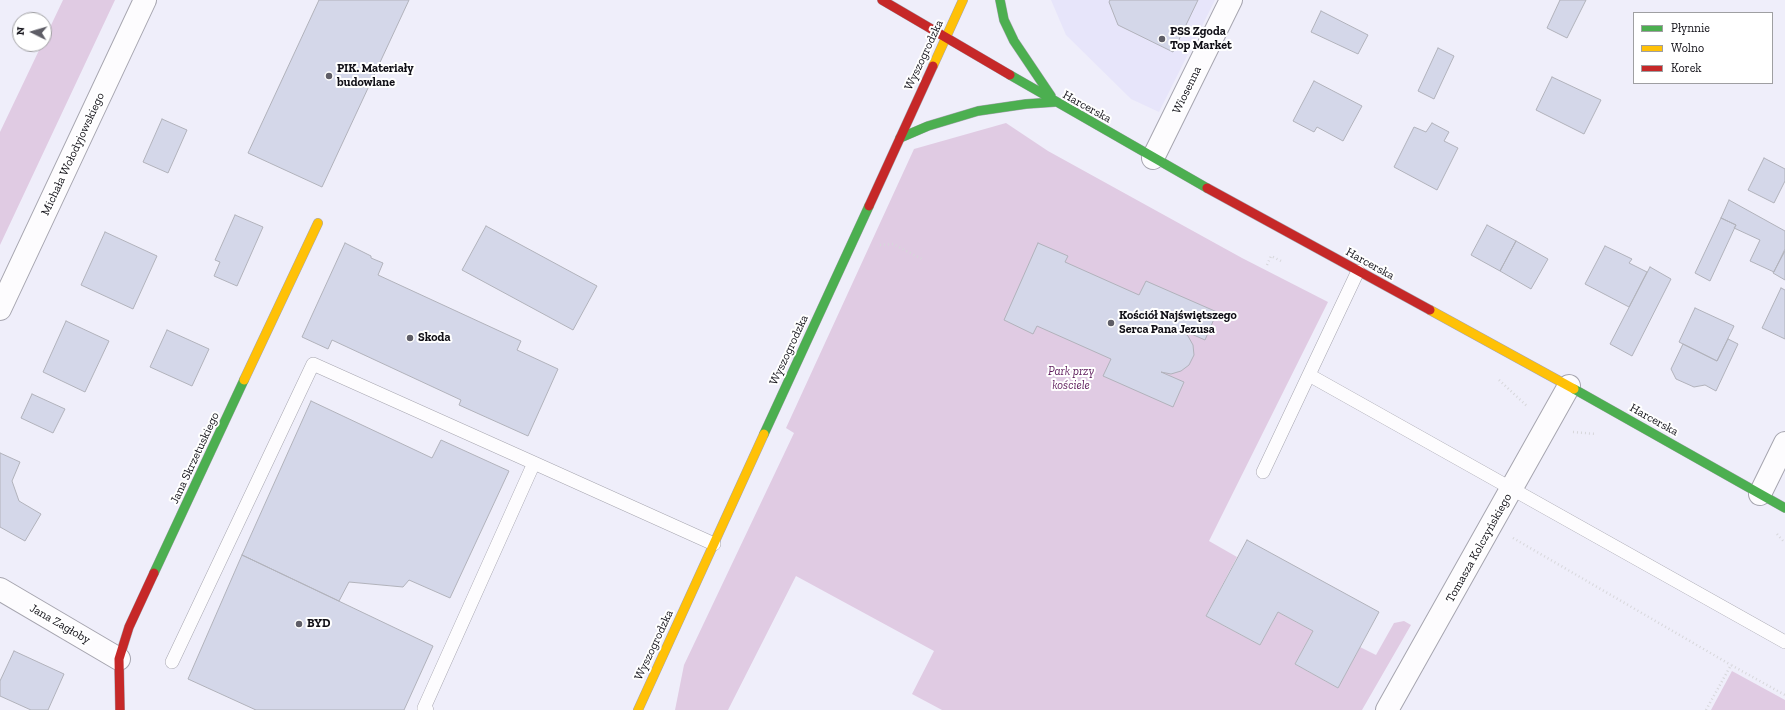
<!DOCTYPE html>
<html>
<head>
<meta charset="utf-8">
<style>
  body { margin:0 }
  #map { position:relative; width:1785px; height:710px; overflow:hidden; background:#efeefa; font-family:"Zilla Slab",serif }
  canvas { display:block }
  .legend { position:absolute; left:1633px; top:12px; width:140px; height:72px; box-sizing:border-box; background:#fff; border:1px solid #9f9fa2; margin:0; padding:5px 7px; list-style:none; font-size:12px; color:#100f16 }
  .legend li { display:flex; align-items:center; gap:8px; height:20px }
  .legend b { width:20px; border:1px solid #9f9fa2 }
  .north { position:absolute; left:12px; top:12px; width:40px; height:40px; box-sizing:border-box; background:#fff; border:1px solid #9f9fa2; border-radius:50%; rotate:275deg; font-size:11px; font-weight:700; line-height:16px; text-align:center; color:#100f16 }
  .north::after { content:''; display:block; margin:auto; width:14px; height:18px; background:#5e5d66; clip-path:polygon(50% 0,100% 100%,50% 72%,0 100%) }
</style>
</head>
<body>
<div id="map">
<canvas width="1785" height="710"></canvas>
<ul class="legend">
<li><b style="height:5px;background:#4caf50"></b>Płynnie</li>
<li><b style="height:5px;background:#ffc107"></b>Wolno</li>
<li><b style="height:5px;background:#c62828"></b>Korek</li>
</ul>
<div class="north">N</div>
</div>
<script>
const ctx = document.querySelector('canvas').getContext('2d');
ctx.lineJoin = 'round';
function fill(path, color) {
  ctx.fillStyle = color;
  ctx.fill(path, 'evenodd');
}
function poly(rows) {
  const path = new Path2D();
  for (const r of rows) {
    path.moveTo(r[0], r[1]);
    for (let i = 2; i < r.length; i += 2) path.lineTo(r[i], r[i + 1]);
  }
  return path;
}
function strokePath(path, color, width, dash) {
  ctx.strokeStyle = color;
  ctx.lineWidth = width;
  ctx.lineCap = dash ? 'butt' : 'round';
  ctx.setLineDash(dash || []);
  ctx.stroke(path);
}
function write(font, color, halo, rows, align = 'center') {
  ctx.font = font + ' "Zilla Slab",serif';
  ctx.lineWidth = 4;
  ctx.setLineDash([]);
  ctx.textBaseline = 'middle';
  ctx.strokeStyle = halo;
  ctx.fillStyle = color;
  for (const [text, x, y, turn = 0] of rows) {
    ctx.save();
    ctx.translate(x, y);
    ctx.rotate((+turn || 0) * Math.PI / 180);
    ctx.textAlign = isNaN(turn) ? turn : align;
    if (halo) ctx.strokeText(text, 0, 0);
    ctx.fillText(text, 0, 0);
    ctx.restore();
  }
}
fill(poly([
  [1051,0,1215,0,1159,112,1131,99,1066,35]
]), '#e7e5fa');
fill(poly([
  [63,0,115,0,0,245,0,132,42,44,44,44,44,40],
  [1006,123,1048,151,1242,258,1328,302,1209,541,1237,557,1206,616,1260,645,1278,612,1313,631,1295,664,1338,688,1360,647,1376,655,1394,623,1404,621,1411,625,1362,710,942,710,912,694,934,651,796,576,728,710,675,710,684,665,794,433,786,428,914,149],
  [1732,671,1785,700,1785,710,1711,710]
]), '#e0cbe3');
const building = poly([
  [319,0,409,0,322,187,248,153,319,0],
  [1110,0,1198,0,1173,52,1118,25,1109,2,1110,0],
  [1560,0,1586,0,1567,38,1547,28,1560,0],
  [1321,11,1368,35,1358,54,1311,32,1321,11],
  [1438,48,1454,56,1434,99,1418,91,1438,48],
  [1552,77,1601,100,1584,134,1536,110,1552,77],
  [1314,81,1362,106,1343,141,1317,127,1314,132,1293,121,1314,81],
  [162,119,187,130,168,173,143,162,162,119],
  [1432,123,1449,132,1444,141,1458,148,1437,190,1394,167,1414,127,1426,132,1432,123],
  [1764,158,1785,169,1785,181,1774,203,1748,190,1764,158],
  [1729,200,1785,231,1785,249,1774,272,1750,261,1760,240,1734,228,1736,225,1721,218,1729,200],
  [235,215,263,227,237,286,214,276,220,262,215,260,235,215],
  [1721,218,1736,225,1710,281,1695,273,1721,218],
  [1487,225,1516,241,1500,271,1471,255,1487,225],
  [486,226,597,286,573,330,462,270,486,226],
  [105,232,157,256,133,309,81,285,105,232],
  [1516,241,1548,259,1531,289,1500,271,1516,241],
  [345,243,371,256,371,258,383,263,378,275,521,341,517,350,558,369,528,436,459,405,461,400,332,340,328,349,302,337,345,243],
  [1038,243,1068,256,1065,262,1139,295,1146,281,1217,312,1205,340,1180,329,1188,336,1193,345,1194,355,1189,365,1181,371,1171,374,1161,372,1184,382,1173,407,1103,376,1111,359,1037,326,1033,334,1004,320,1038,243],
  [1605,246,1632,259,1629,263,1647,272,1629,307,1585,284,1605,246],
  [1785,251,1785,280,1773,273,1785,251],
  [1650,267,1671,279,1632,356,1610,344,1650,267],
  [1781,288,1785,290,1785,339,1762,328,1781,288],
  [1695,308,1734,326,1717,361,1679,342,1695,308],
  [66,321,109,341,85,392,43,372,66,321],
  [167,330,209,349,192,386,150,367,167,330],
  [1728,339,1738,344,1716,391,1705,385,1694,387,1676,379,1671,369,1683,344,1717,361,1728,339],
  [32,394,65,409,53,433,21,418,32,394],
  [311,401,432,458,441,440,509,471,450,598,409,580,403,587,349,582,339,601,242,555,311,401],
  [0,453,20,462,12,481,19,501,41,514,25,541,0,527,0,453],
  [1247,540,1379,612,1338,688,1295,664,1313,631,1278,612,1260,645,1206,616,1247,540],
  [242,555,433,646,404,710,256,710,188,679,242,555],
  [14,651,64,674,48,710,31,710,0,696,0,681,14,651]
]);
fill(building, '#d4d7e9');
strokePath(building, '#b1b2bb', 1);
const lane = poly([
  [1309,375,1785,642],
  [1263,472,1358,271],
  [172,662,313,364,534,463],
  [427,710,424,708,534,463,714,544]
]);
const street = poly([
  [1153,158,1231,0],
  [0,309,145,0],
  [1760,494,1785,443],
  [0,589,119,659],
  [1387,710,1569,386]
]);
const fast = poly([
  [1000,0,1004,20,1014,41,1051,96],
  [1010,75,1207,188],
  [900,138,928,126,978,111,1026,104,1055,102],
  [1574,389,1785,508],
  [764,434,869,206],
  [154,573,244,380]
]);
const slow = poly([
  [933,66,963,0],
  [1430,310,1574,389],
  [244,380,318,223],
  [638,710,764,434]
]);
const jam = poly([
  [882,0,1010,75],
  [1207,188,1430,310],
  [869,206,933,66],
  [120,710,119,659,129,627,154,573]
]);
strokePath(lane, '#a6a5af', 14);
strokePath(street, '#a6a5af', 24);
strokePath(fast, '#a6a5af', 10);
strokePath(slow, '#a6a5af', 10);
strokePath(jam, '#a6a5af', 10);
strokePath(poly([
  [880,245,893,244,924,260],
  [1267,265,1271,256,1283,262],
  [1499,380,1528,407],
  [1573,432,1596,434],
  [1777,534,1785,543],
  [1513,538,1731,665],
  [1706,710,1731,665,1785,695]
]), '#d7d7db', 2.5, [1, 3]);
strokePath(lane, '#fdfcfe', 13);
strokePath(street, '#fdfcfe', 22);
strokePath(fast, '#4caf50', 9);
strokePath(slow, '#ffc107', 9);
strokePath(jam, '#c62828', 9);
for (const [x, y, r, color] of [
  [1162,39,4,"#5e5d66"],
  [329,76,4,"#5e5d66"],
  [1111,323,4,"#5e5d66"],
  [410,338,4,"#5e5d66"],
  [299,624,4,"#5e5d66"]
]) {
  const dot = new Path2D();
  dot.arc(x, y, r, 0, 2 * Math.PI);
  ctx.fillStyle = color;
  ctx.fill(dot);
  strokePath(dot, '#fff', 1.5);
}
write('bold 12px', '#100f16', '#fff', [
  ["PSS Zgoda",1170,32],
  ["Top Market",1170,46],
  ["PIK. Materiały",337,69],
  ["budowlane",337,83],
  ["Kościół Najświętszego",1119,316],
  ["Serca Pana Jezusa",1119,330],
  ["Skoda",418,338],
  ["BYD",307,624]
], 'left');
write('12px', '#100f16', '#fff', [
  ["Wyszogrodzka",924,55,-65],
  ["Wiosenna",1187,90,-64],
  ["Harcerska",1087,107,29],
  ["Michała Wołodyjowskiego",73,154,-65],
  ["Harcerska",1370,264,29],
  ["Wyszogrodzka",789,350,-65],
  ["Harcerska",1654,420,29],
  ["Jana Skrzetuskiego",195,458,-65],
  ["Tomasza Kolczyńskiego",1479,548,-61],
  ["Jana Zagłoby",60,624,30],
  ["Wyszogrodzka",654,645,-65]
]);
write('italic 12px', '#5d1b5b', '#fff', [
  ["Park przy",1071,372],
  ["kościele",1071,386]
]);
</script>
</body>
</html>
